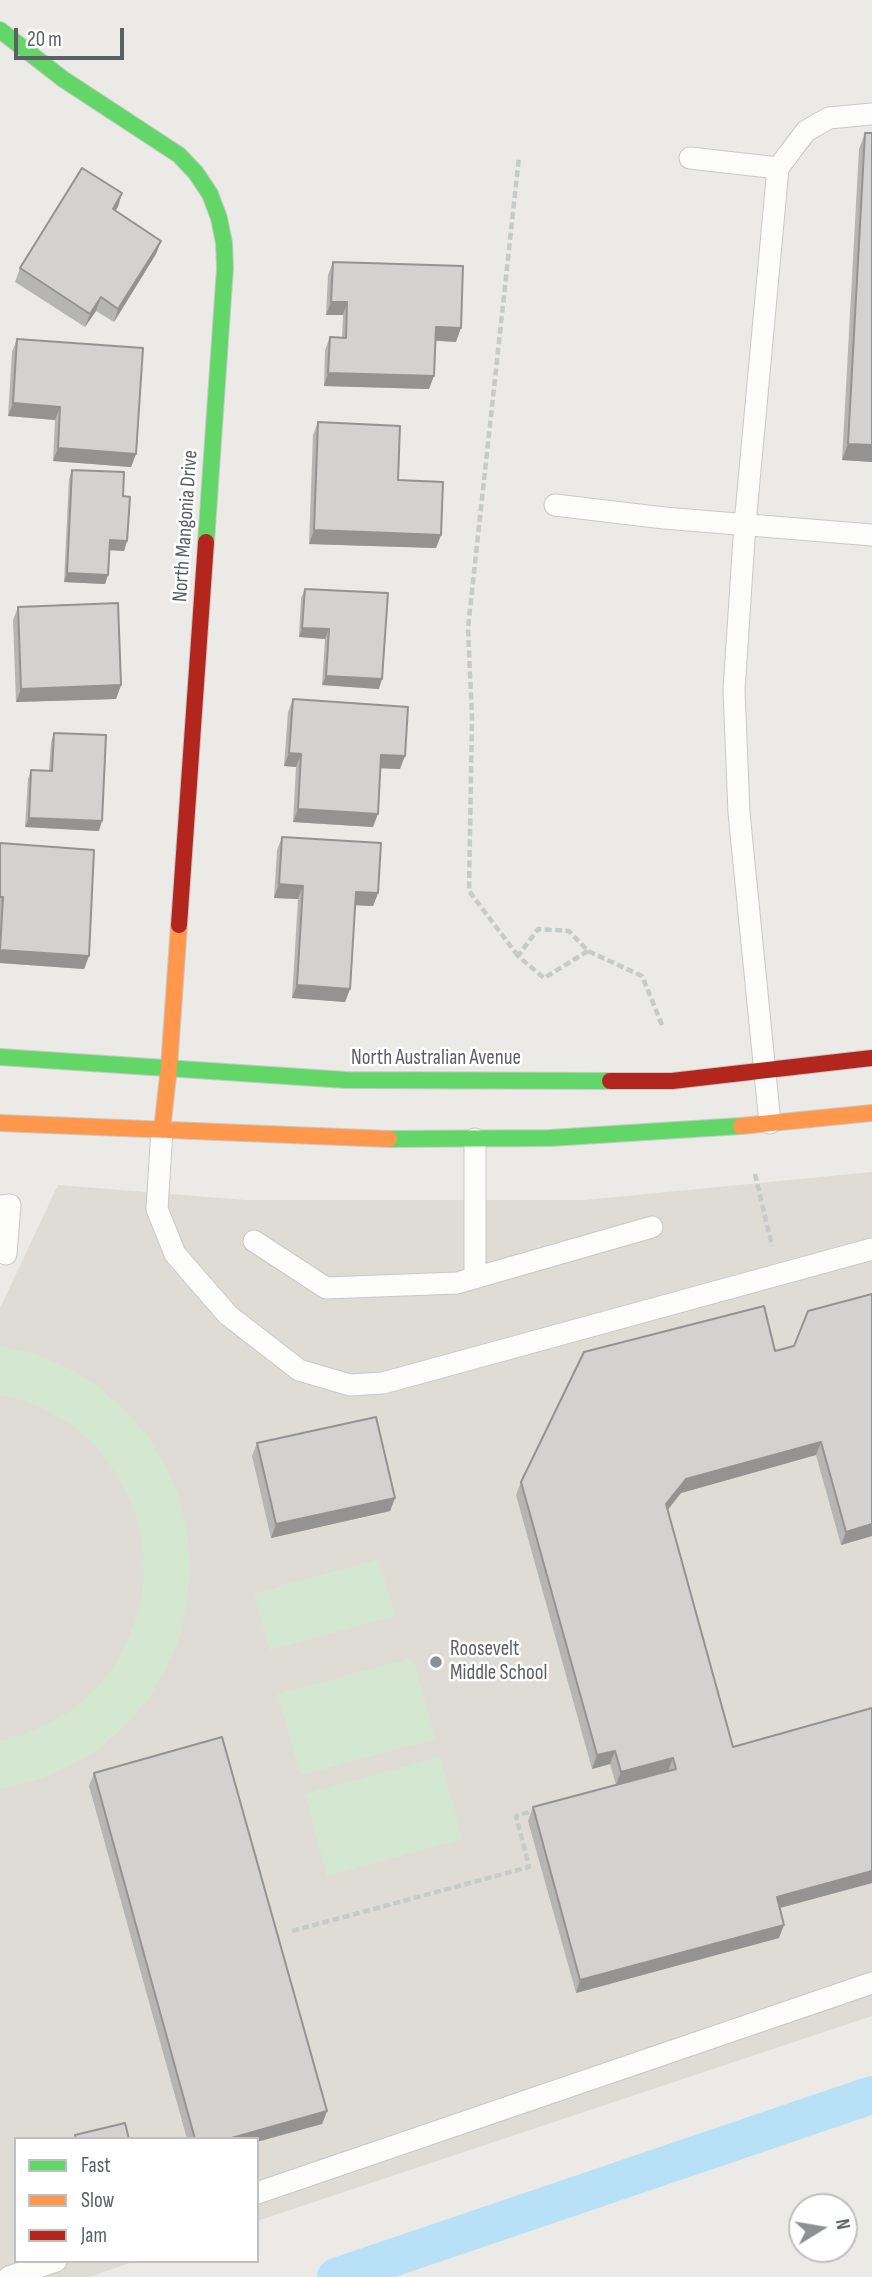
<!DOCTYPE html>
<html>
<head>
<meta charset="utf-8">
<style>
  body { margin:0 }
  #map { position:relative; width:872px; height:2277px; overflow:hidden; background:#ebeae6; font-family:"Sofia Sans Condensed",sans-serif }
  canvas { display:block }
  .legend { position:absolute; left:14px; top:2137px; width:245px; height:126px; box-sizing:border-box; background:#fff; border:2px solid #bdbfc1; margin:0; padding:9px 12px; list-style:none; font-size:21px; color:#5b6064 }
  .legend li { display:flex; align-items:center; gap:14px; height:35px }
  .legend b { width:35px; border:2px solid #bdbfc1 }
  .north { position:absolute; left:788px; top:2193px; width:70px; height:70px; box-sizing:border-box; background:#fff; border:2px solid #bdbfc1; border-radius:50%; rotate:79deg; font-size:19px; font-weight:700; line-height:28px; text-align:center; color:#5b6064 }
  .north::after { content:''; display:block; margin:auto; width:24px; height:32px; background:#8d9092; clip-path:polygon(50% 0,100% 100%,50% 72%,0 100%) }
  .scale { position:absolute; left:14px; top:28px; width:110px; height:32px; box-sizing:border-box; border:4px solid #5b6064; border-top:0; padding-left:9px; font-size:21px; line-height:24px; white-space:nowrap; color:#5b6064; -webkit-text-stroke:5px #fff; paint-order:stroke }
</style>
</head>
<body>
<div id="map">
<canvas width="872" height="2277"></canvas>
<ul class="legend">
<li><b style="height:9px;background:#63d668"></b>Fast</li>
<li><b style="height:9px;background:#ff974d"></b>Slow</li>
<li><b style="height:9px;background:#b3261e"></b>Jam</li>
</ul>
<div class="north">N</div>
<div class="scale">20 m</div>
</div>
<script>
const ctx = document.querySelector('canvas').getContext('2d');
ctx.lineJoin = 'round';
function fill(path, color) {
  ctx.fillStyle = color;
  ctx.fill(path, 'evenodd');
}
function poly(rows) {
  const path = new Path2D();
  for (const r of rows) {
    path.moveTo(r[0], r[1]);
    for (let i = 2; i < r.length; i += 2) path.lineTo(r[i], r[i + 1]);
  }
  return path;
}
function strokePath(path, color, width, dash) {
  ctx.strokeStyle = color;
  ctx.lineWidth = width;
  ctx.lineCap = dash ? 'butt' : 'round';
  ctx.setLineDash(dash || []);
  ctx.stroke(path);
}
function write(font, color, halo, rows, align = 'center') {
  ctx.font = font + ' "Sofia Sans Condensed",sans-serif';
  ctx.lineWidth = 5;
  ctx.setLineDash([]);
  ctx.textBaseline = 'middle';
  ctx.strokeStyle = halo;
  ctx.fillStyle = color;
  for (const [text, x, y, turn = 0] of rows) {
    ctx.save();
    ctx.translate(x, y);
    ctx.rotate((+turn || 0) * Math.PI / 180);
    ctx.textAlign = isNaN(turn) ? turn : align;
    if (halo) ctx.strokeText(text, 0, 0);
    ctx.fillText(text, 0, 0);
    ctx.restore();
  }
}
fill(poly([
  [872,1172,872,2016,257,2221,257,2139,16,2139,16,2261,136,2261,89,2277,0,2277,0,1308,58,1185,245,1200,585,1200]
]), '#dfdcd5');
fill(poly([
  [0,1346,36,1354,68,1368,97,1386,124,1409,147,1435,165,1465,179,1498,187,1532,190,1567,187,1601,180,1636,166,1668,149,1698,126,1725,100,1748,70,1766,37,1780,0,1789,0,1741,23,1735,48,1724,72,1710,93,1692,111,1671,125,1647,135,1622,142,1594,144,1567,141,1539,135,1512,124,1487,109,1463,92,1442,70,1424,47,1410,22,1399,0,1395],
  [379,1559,395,1616,270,1650,254,1594],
  [413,1658,435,1739,300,1775,278,1694],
  [440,1757,462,1839,327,1876,305,1794]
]), '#d4e8d1');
strokePath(poly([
  [336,2277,872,2095]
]), '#b8e1f8', 38);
const lane = poly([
  [690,158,778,168],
  [555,505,664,518,872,535],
  [770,1123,739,813,734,690,745,524,778,168,806,131,829,118,872,114],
  [162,1130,157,1209,175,1254,228,1315,299,1370,350,1385,383,1383,872,1249],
  [0,1206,10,1205,6,1254],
  [254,1241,326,1288,457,1283,652,1227],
  [475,1278,475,1139],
  [257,2193,872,1983],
  [9,2277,56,2261]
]);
const fast = poly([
  [0,30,63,79,179,155,196,173,210,194,219,218,224,243,225,268,206,542],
  [0,1057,346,1080,610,1081],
  [389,1139,550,1138,741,1126]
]);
const slow = poly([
  [0,1123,389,1139],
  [741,1126,872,1113],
  [162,1130,169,1067,179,925]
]);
const jam = poly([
  [179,925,206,542],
  [610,1081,672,1081,872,1058]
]);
strokePath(lane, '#c8c8c8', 23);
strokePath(fast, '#c8c8c8', 18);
strokePath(slow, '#c8c8c8', 18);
strokePath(jam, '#c8c8c8', 18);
strokePath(poly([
  [588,951,544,978,518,956,538,929,569,931,588,951,642,976,662,1025],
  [518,956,469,891,472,718,468,628,519,157],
  [755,1174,772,1246],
  [292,1931,529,1867,516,1816,536,1810]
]), '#c5cbc8', 4.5, [7, 3.5]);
strokePath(lane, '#fcfcfb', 21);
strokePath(fast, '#63d668', 16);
strokePath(slow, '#ff974d', 16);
strokePath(jam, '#b3261e', 16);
fill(poly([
  [865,133,872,462,842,460,859,149],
  [122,193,115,211,161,241,156,254,114,322,96,311,85,327,15,282,20,268],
  [333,262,456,342,435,341,429,389,324,386,325,350,330,337,342,338,343,315,326,315,328,275],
  [17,339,136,454,131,467,53,461,55,420,8,416,12,352],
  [318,422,398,480,441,535,436,548,309,544,313,435],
  [72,470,123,496,127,541,124,551,109,550,108,575,105,584,64,582,69,479],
  [305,589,379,689,322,685,325,639,299,637,301,598],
  [18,607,121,685,116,699,16,702,13,620],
  [293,699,400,769,380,768,373,827,293,822,296,767,284,766,288,712],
  [54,733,99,831,25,827,28,779,31,770,49,771,51,742],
  [282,837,378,893,373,906,355,905,350,989,345,1002,292,998,298,899,274,898,277,850],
  [0,843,89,956,84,969,0,963],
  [872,1294,872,1536,841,1545,816,1455,681,1493,668,1510,733,1747,872,1708,872,1883,780,1908,779,1938,576,1993,528,1821,533,1807,616,1785,610,1764,592,1769,516,1495,521,1482,775,1351,794,1346],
  [257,1443,395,1498,390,1511,271,1538,252,1456],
  [94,1773,327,2111,322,2124,257,2139,187,2139,89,1786]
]), '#b5b5b3');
fill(poly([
  [122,193,118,207,108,222,113,209],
  [161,241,156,254,114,322,118,309],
  [101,297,96,311,85,327,90,314],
  [331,302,347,302,343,315,326,315],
  [436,327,461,328,456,342,431,340],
  [328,373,434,376,429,389,324,386],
  [13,403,60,407,55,420,8,416],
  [848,444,872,445,872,462,842,460],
  [58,448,136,454,131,467,53,461],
  [314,530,441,535,436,548,309,544],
  [110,540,127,541,124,551,107,550],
  [67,573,108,575,105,584,64,582],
  [302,628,329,629,325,639,299,637],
  [326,676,382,679,379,689,322,685],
  [121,685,116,699,16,702,21,689],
  [289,753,301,754,296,767,284,766],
  [381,755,405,756,400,769,376,768],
  [298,809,378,814,373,827,293,822],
  [29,818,102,821,99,831,25,827],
  [279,884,303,886,298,899,274,898],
  [356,892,378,893,373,906,351,905],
  [0,950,89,956,84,969,0,963],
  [297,985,350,989,345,1002,292,998],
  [821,1442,816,1455,681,1493,661,1518,666,1504,686,1479],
  [395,1498,390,1511,271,1538,276,1524],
  [872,1524,872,1536,841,1545,846,1532],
  [615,1751,610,1764,592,1769,597,1755],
  [673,1758,668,1771,616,1785,621,1772],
  [872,1871,872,1883,772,1910,777,1897],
  [784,1925,779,1938,576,1993,580,1980],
  [327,2111,322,2124,257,2142,257,2139,228,2139]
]), '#949392');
const building = poly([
  [865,133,872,133,872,445,848,444,865,133],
  [82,168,122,193,113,209,161,241,118,309,101,297,90,314,20,268,82,168],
  [333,262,463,266,461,328,436,327,434,376,328,373,330,337,346,338,347,302,331,302,333,262],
  [17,339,143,348,136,454,58,448,60,407,13,403,17,339],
  [318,422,400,426,398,480,443,482,441,535,314,530,318,422],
  [72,470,124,472,123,496,130,497,127,541,110,540,108,575,67,573,72,470],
  [305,589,388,593,382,679,326,676,329,629,302,628,305,589],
  [118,603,121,685,21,689,18,607,118,603],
  [293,699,408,707,405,756,381,755,378,814,298,809,301,754,289,753,293,699],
  [54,733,106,735,102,821,29,818,31,770,52,771,54,733],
  [282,837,381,843,378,893,356,892,350,989,297,985,303,886,279,884,282,837],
  [0,843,94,850,89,956,0,950,3,897,0,897,0,843],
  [872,1294,872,1524,846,1532,821,1442,686,1479,666,1504,733,1747,872,1708,872,1871,777,1897,784,1925,580,1980,533,1807,676,1769,673,1758,621,1772,615,1751,597,1755,521,1482,584,1352,764,1306,775,1351,794,1346,808,1311,872,1294],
  [376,1417,395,1498,276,1524,257,1443,376,1417],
  [222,1737,327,2111,228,2139,195,2139,94,1773,222,1737],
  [125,2123,129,2139,76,2139,75,2135,125,2123]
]);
fill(building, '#d3d2d0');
strokePath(building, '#949392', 2);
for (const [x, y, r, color] of [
  [436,1662,7,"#8d9092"]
]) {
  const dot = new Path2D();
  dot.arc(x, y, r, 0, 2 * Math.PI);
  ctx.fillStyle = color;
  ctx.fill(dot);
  strokePath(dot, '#fff', 2.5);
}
write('21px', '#5b6064', '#fff', [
  ["North Mangonia Drive",186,526,-86],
  ["North Australian Avenue",436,1059]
]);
write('21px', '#5b6064', '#fff', [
  ["Roosevelt",450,1650],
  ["Middle School",450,1674]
], 'left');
</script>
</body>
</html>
